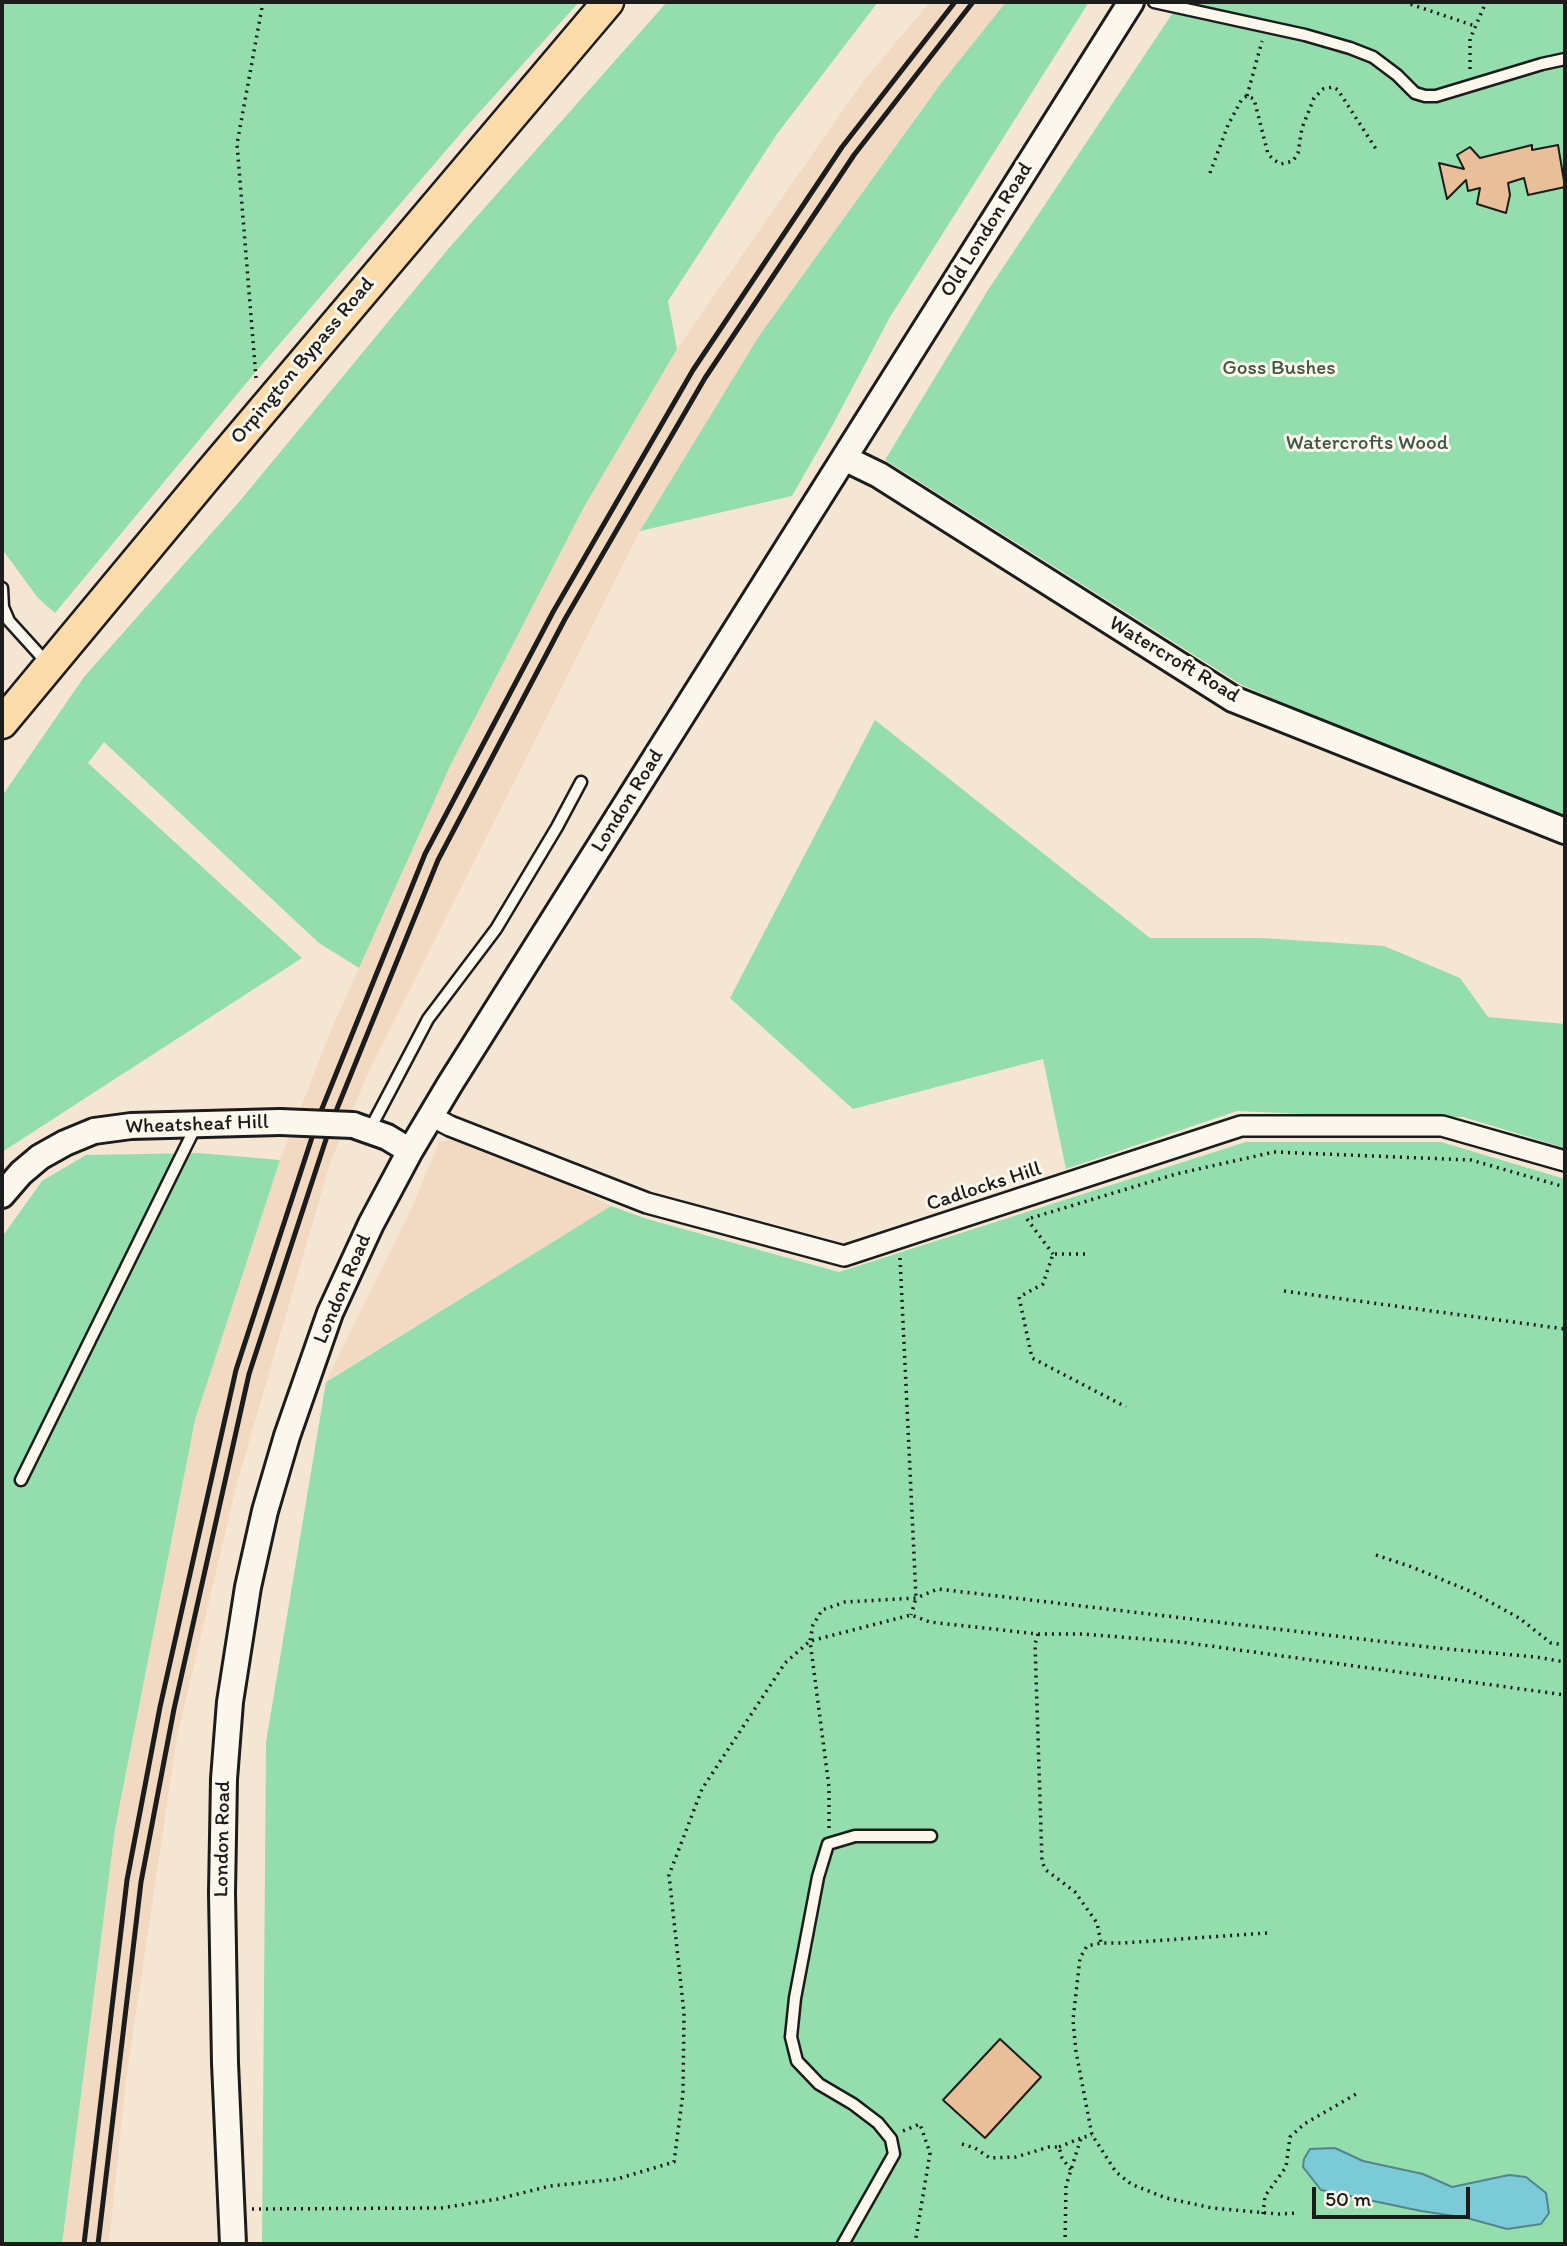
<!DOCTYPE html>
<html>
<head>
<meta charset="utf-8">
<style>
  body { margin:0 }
  #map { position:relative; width:1567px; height:2246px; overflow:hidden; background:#f5e6d3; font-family:Itim,sans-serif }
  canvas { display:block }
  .frame { position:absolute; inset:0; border:4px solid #1c1c1c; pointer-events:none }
  .scale { position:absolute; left:1312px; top:2187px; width:158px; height:32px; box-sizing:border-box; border:4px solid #1c1c1c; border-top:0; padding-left:9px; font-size:21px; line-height:24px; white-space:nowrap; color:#1c1c1c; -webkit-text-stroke:5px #fbf7ec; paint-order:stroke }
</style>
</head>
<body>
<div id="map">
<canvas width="1567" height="2246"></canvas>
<div class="frame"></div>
<div class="scale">50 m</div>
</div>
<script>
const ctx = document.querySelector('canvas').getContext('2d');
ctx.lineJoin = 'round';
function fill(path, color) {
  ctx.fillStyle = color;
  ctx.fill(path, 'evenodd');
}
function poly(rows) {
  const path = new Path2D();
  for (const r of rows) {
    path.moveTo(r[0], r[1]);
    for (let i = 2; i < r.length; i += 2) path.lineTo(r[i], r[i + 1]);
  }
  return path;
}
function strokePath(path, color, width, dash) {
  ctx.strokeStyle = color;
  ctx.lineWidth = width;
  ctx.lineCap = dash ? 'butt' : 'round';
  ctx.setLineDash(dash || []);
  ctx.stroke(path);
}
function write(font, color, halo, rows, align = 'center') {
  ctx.font = font + ' Itim,sans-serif';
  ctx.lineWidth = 6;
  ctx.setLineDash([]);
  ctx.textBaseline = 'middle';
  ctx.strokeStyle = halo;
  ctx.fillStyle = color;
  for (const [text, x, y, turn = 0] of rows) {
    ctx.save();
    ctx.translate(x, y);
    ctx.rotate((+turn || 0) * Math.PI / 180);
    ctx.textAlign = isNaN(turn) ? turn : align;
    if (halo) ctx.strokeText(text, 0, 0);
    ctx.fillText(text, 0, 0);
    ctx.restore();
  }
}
fill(poly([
  [930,2,1006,2,926,103,759,336,640,531,369,1071,331,1160,237,1483,177,1737,126,2080,109,2244,62,2244,115,1829,195,1420,280,1160,332,1028,450,766,584,507,677,349,864,80],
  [468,1136,611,1206,326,1381,411,1210,439,1142]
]), '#f1dac1');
fill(poly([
  [2,2,579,2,467,126,253,375,55,613,38,598,2,549],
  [667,2,878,2,777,134,668,301,677,349,584,507,450,766,359,968,319,943,104,742,88,763,302,958,2,1152,2,796,84,677,239,502,449,248],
  [1006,2,1089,2,890,317,831,428,792,496,640,531,759,336,939,86],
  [1180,2,1565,2,1565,820,1458,780,1240,684,885,460,988,290],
  [875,720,1150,938,1262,938,1384,946,1460,978,1488,1017,1565,1024,1565,1148,1463,1117,1349,1116,1237,1111,1066,1169,1043,1059,853,1109,730,998],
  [1246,1142,1441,1142,1565,1179,1565,2244,262,2244,266,1742,326,1382,611,1206,647,1219,839,1272],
  [199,1153,280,1160,195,1420,115,1829,62,2244,2,2244,2,1237,42,1181,86,1155]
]), '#94ddac');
const water = poly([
  [1335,2148,1363,2161,1423,2174,1452,2187,1509,2175,1526,2177,1546,2193,1549,2213,1541,2224,1507,2229,1467,2218,1421,2211,1321,2190,1303,2167,1304,2159,1310,2149,1335,2148]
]);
fill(water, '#7bcad7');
strokePath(water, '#55848c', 2);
const building = poly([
  [1532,145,1532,150,1558,145,1565,187,1528,195,1524,178,1508,183,1510,195,1506,213,1477,204,1480,188,1468,191,1466,180,1447,199,1439,163,1464,169,1457,155,1470,147,1480,158,1532,145],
  [1000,2039,1041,2077,985,2138,943,2100,1000,2039]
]);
fill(building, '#e8bf98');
strokePath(building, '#1c1c1c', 2);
const service = poly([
  [1154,2,1305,35,1350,48,1373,57,1397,75,1415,93,1425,96,1436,96,1542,64,1565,59],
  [2,588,3,607,9,621,48,664],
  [369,1131,428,1019,496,929,557,827,581,782],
  [21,1480,195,1128],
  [843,2244,894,2154,891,2139,878,2123,853,2104,819,2084,797,2061,791,2037,795,1998,818,1877,828,1844,855,1836,931,1836]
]);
const minor = poly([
  [431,1116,450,1126,647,1203,844,1256,1241,1126,1442,1126,1565,1161]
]);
const tertiary = poly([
  [844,458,879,475,1233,699,1565,831],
  [353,1125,387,1137,410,1151],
  [2,1195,21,1173,40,1157,65,1143,94,1131,131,1126,280,1122],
  [233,2244,225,2063,222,1893,224,1779,230,1702,248,1587,265,1511,287,1436,330,1313,371,1224,410,1151,450,1084,1131,2]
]);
const primary = poly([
  [2,723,208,475,608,2]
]);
strokePath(service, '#1c1c1c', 15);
strokePath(minor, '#1c1c1c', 24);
strokePath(tertiary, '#1c1c1c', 30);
strokePath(primary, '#1c1c1c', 35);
strokePath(poly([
  [1404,2,1475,26],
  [1470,69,1470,39,1486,2],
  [1247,96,1262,41],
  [1210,173,1228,125,1242,99,1247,96,1254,99,1268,154,1274,160,1281,164,1293,161,1298,153,1302,128,1314,98,1323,89,1333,87,1338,90,1376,149],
  [256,378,237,144,263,2],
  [1031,1218,1176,1174,1274,1152,1471,1160,1565,1187],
  [1027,1219,1053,1254],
  [1085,1254,1053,1254,1043,1284,1019,1297,1032,1358,1126,1407],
  [900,1258,916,1598,911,1615],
  [1284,1291,1565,1329],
  [1376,1555,1412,1567,1472,1592,1519,1618,1551,1643,1565,1645],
  [1038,1634,1035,1644,1042,1862,1046,1870,1075,1892,1097,1923,1101,1943],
  [829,1828,829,1787,810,1641,813,1625,822,1610,845,1602,916,1598,938,1589,1437,1648,1536,1657,1565,1662],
  [1267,1933,1123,1943,1101,1943,1087,1946,1080,1958,1073,2020,1076,2052,1092,2135,1116,2172,1131,2184,1166,2198,1212,2208,1278,2214,1299,2213],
  [903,2131,920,2124,930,2153,915,2244],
  [962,2144,975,2148,990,2158,1016,2157,1049,2147,1059,2147,1062,2158,1071,2170],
  [1059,2147,1081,2138],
  [252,2209,441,2208,498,2199,550,2186,617,2179,674,2162,683,2093,684,2013,669,1875,702,1789,785,1663,810,1641,911,1615,930,1622,1038,1634,1083,1634,1181,1642,1565,1695],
  [1263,2214,1265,2196,1286,2167,1290,2137,1304,2124,1358,2093],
  [1004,2244,1006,2244],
  [1065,2244,1066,2186,1081,2138,1092,2135]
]), '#1c1c1c', 3.5, [2, 5]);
strokePath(service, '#fbf7ec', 10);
strokePath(minor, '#fbf7ec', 19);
strokePath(tertiary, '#fbf7ec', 24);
strokePath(primary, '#fddcac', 30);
strokePath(poly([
  [84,2244,127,1880,160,1707,236,1370,319,1116,425,854,553,612,693,370,842,147,955,2],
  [98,2244,141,1882,174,1709,249,1374,332,1121,438,860,565,619,705,378,854,155,973,2]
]), '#1c1c1c', 5);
const tertiaryBridge = poly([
  [280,1122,353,1125]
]);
strokePath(tertiaryBridge, '#1c1c1c', 30, []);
strokePath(tertiaryBridge, '#fbf7ec', 24);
write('21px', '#1c1c1c', '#fbf7ec', [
  ["Old London Road",987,230,-58],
  ["Orpington Bypass Road",303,361,-50],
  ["Watercroft Road",1174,660,31],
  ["London Road",628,801,-58],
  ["Wheatsheaf Hill",197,1125,-2],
  ["Cadlocks Hill",984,1187,-18],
  ["London Road",343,1289,-67],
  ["London Road",223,1839,-89]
]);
write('21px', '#405647', '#fbf7ec', [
  ["Goss Bushes",1279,369],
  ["Watercrofts Wood",1367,444]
]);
</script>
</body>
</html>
